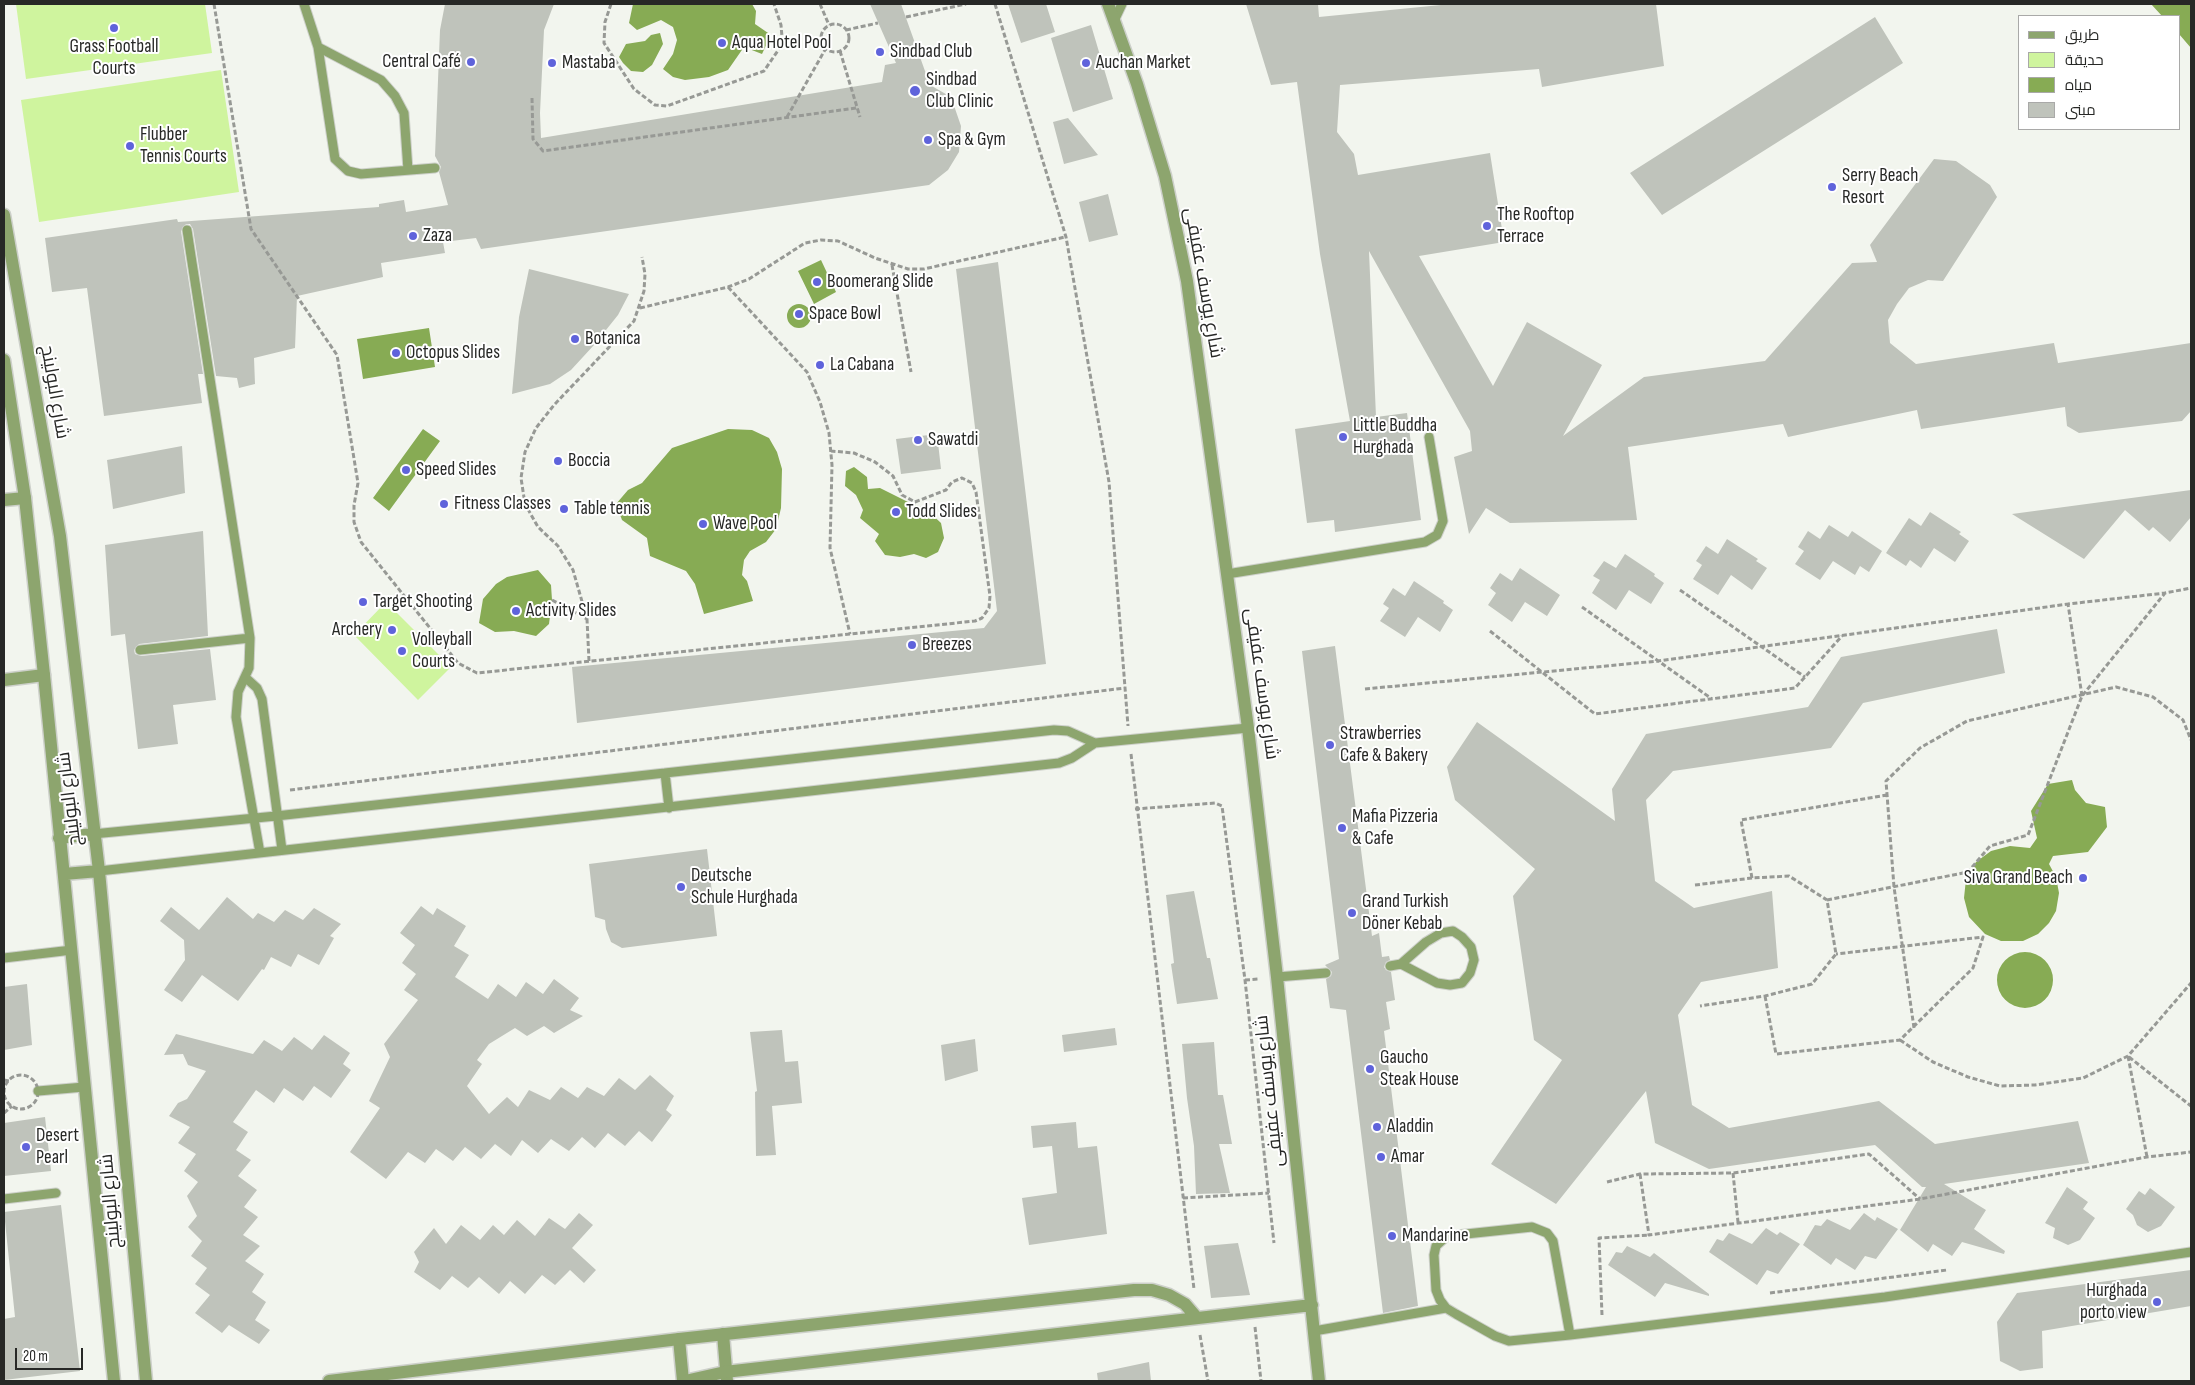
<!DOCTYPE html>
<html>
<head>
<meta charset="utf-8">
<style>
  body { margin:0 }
  #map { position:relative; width:2195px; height:1385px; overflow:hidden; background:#f2f5ee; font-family:"Sofia Sans Condensed",Cairo,sans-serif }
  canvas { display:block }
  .frame { position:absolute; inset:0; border:5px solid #272826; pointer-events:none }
  .legend { position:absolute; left:2018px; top:15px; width:162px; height:115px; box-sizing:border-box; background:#fff; border:1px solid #a9a9a8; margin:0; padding:6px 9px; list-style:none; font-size:15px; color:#272826 }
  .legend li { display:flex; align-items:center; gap:10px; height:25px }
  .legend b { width:25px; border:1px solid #a9a9a8 }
  .scale { position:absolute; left:15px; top:1348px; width:68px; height:22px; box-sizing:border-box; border:2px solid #272826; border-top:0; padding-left:6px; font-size:15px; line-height:18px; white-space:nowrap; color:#272826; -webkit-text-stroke:4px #fff; paint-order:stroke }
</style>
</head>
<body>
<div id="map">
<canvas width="2195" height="1385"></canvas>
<div class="frame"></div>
<ul class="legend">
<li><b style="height:6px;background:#8da56e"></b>طريق</li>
<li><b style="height:14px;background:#cff49e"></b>حديقة</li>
<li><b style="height:14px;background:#87ab54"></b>مياه</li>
<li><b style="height:14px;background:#bfc3bb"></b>مبنى</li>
</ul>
<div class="scale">20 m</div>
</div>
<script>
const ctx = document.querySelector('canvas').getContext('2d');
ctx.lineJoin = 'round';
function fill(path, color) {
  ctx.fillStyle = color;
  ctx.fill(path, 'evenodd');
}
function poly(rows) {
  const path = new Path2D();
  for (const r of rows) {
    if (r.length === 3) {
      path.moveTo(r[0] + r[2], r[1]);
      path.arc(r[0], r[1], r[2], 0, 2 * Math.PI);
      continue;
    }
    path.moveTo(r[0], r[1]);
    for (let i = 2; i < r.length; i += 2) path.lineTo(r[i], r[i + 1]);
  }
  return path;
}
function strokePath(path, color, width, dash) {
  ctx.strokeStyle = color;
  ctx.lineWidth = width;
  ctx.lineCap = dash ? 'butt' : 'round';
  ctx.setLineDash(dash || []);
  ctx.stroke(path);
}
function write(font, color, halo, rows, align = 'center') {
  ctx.font = font + ' "Sofia Sans Condensed",Cairo,sans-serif';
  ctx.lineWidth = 4;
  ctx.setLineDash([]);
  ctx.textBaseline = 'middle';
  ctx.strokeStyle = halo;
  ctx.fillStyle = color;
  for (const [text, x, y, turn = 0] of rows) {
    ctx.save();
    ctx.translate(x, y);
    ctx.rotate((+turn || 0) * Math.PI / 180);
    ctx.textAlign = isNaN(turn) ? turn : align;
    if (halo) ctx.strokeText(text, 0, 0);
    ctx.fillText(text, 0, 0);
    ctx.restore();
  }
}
fill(poly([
  [16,4,205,4,212,53,26,79],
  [221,70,239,192,39,222,21,100],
  [386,602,451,667,418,700,354,635]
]), '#cff49e');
fill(poly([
  [633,4,752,4,756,11,755,24,771,35,762,54,744,47,728,70,709,77,685,80,673,77,663,69,673,54,677,40,673,27,661,20,637,30,629,23],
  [2151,4,2191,4,2191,48,2179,34,2179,16,2162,16],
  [660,33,663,44,652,65,643,72,631,71,623,63,619,57,626,44,645,41,651,35],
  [821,260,836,292,814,304,798,271],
  [799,316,12],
  [429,328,435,367,363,379,357,339],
  [423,429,440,441,389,511,373,498],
  [728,429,752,430,769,438,777,452,782,469,781,508,776,529,766,542,750,551,744,560,742,575,747,581,753,601,704,614,695,584,686,571,650,556,647,538,622,520,616,504,628,490,642,483,672,448],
  [854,467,867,477,868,489,880,488,910,503,925,508,941,523,944,538,938,552,926,558,914,554,900,557,885,555,875,541,879,534,860,518,863,510,856,495,845,486,846,471],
  [538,570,551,585,552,600,549,624,536,636,514,631,495,632,479,623,483,599,496,584,507,577],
  [2072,780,2075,790,2086,803,2105,807,2107,827,2088,852,2053,856,2049,864,2056,877,2059,893,2056,911,2049,923,2038,934,2023,941,2001,941,1985,934,1969,917,1964,898,1966,879,1976,862,1991,851,2010,846,2030,848,2037,838,2031,811,2048,784],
  [2025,980,28]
]), '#87ab54');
fill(poly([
  [445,4,554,4,544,30,540,113,541,138,882,82,885,65,896,63,870,4,901,4,930,85,951,97,961,126,959,152,948,170,929,185,481,249,476,238,443,242,445,253,381,263,383,277,297,296,295,348,254,358,255,384,239,388,237,378,216,376,193,229,190,224,186,224,181,231,203,374,198,374,202,403,104,416,87,288,52,292,45,238,177,219,178,222,379,207,379,204,404,200,406,212,448,205,439,172,441,167,435,156,440,30],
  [1008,4,1046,4,1055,32,1021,43],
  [1246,4,1318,4,1319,17,1451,4,1656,4,1664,66,1542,87,1539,69,1340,85,1337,132,1354,154,1358,175,1490,153,1504,242,1419,256,1493,386,1527,322,1602,365,1563,436,1644,377,1765,361,1852,263,1877,262,1870,245,1934,159,1956,161,1990,185,1997,197,1943,281,1928,280,1909,288,1897,304,1888,320,1890,343,1916,364,2054,343,2058,363,2191,343,2191,411,2182,421,2079,433,2067,426,2065,407,1921,429,1917,410,1788,437,1783,424,1628,447,1637,520,1510,523,1486,508,1469,534,1454,457,1472,451,1470,431,1369,251,1376,417,1407,413,1421,520,1335,532,1334,520,1307,523,1295,429,1350,421,1320,254,1297,82,1271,85],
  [1875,17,1903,63,1662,215,1630,173],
  [1091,25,1113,99,1073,112,1051,38],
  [1068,118,1098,155,1064,164,1053,122],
  [1108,194,1118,235,1089,242,1079,202],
  [998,262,1046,664,577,723,572,667,984,628,997,611,956,269],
  [529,269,629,294,618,315,594,345,571,370,550,384,512,394,519,317],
  [937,434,941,469,901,474,896,439],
  [182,446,185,493,113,509,107,460],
  [2191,490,2191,517,2170,542,2153,527,2149,531,2125,510,2084,559,2012,514],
  [1930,512,1961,532,1959,534,1969,541,1955,562,1934,548,1921,568,1910,560,1906,566,1886,553,1909,518,1921,526],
  [1829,525,1848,537,1852,531,1882,551,1869,572,1860,566,1855,575,1833,561,1820,580,1795,564,1804,551,1798,547,1808,531,1820,539],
  [203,531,208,636,139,644,134,650,135,654,141,656,210,649,216,700,173,705,178,744,138,749,125,634,111,636,105,545],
  [1727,539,1758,559,1756,561,1767,568,1752,590,1731,575,1718,595,1693,579,1702,565,1696,561,1706,546,1718,554],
  [1625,554,1655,574,1654,576,1664,583,1651,604,1629,590,1616,610,1592,593,1600,580,1593,576,1604,561,1616,568],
  [1520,568,1560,595,1547,616,1525,602,1512,622,1488,605,1496,593,1490,588,1500,573,1512,581],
  [1414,581,1444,601,1443,603,1453,610,1440,632,1418,617,1405,637,1380,621,1389,608,1383,604,1393,588,1405,596],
  [1997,629,2005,673,1863,703,1831,748,1673,771,1646,800,1655,881,1694,908,1772,891,1778,968,1701,982,1678,1015,1692,1105,1729,1128,1879,1101,1935,1144,2078,1121,2089,1163,1944,1184,1986,1210,1974,1229,2005,1251,2004,1254,1962,1242,1952,1256,1933,1244,1928,1252,1900,1230,1926,1187,1922,1187,1875,1145,1709,1169,1655,1143,1646,1091,1556,1204,1491,1164,1562,1060,1534,1040,1513,896,1535,869,1455,800,1447,767,1477,722,1615,821,1612,789,1646,734,1808,707,1841,657],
  [1335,646,1372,936,1379,933,1382,957,1389,956,1390,960,1386,962,1384,967,1386,970,1391,972,1395,1000,1386,1002,1390,1029,1384,1031,1418,1306,1383,1313,1346,1010,1330,1008,1326,979,1331,976,1332,972,1325,965,1339,959,1302,651],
  [707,849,717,936,622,948,611,942,606,929,605,920,595,917,589,864],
  [1194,891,1207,958,1210,958,1218,999,1177,1004,1171,964,1174,963,1166,895],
  [227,897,253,919,258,913,274,922,285,910,303,920,314,908,341,924,330,936,334,938,319,965,298,954,291,967,271,957,264,970,262,969,238,1001,202,975,182,1002,164,990,185,960,184,940,160,921,171,907,199,930],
  [421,906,433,915,437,908,466,926,454,946,469,955,455,977,488,999,498,984,516,997,526,982,543,994,554,979,579,998,570,1010,583,1016,554,1033,544,1026,527,1036,515,1028,489,1044,477,1060,482,1064,467,1086,489,1114,507,1097,518,1107,529,1090,550,1100,561,1087,578,1098,587,1087,604,1096,619,1078,635,1090,650,1075,674,1096,666,1110,672,1115,652,1142,639,1131,625,1146,608,1133,595,1148,582,1137,569,1151,551,1139,538,1153,522,1140,511,1156,495,1144,481,1159,465,1147,453,1161,436,1149,425,1163,408,1152,386,1179,350,1152,380,1108,369,1101,390,1057,384,1044,418,1000,404,990,416,974,402,963,415,945,400,933],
  [27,984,32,1045,4,1050,4,987],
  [1115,1028,1117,1045,1064,1052,1062,1035],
  [782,1030,785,1062,798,1061,802,1103,772,1106,776,1155,756,1156,755,1092,757,1091,750,1032],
  [176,1034,253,1054,264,1040,282,1051,294,1037,312,1050,324,1035,350,1053,343,1064,351,1070,331,1098,314,1086,303,1101,284,1088,274,1103,256,1090,233,1122,248,1132,236,1150,251,1160,238,1176,257,1190,244,1207,258,1217,243,1235,260,1246,245,1261,264,1274,252,1292,266,1302,255,1320,270,1330,259,1344,229,1325,222,1333,195,1313,210,1295,195,1284,207,1268,191,1256,202,1241,188,1227,197,1216,187,1196,198,1182,184,1171,196,1154,178,1143,190,1127,169,1116,178,1103,187,1099,206,1071,188,1065,183,1054,164,1055],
  [975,1039,978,1071,945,1081,941,1045],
  [1214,1042,1218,1095,1223,1095,1232,1144,1219,1144,1230,1193,1196,1194,1194,1146,1187,1098,1182,1044],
  [45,1117,51,1171,4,1176,4,1123],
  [1076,1122,1078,1148,1097,1146,1107,1234,1029,1245,1022,1198,1057,1193,1052,1146,1033,1148,1031,1126],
  [2067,1187,2088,1202,2083,1209,2095,1218,2080,1240,2068,1245,2053,1238,2055,1228,2045,1223],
  [2150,1188,2175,1207,2161,1226,2148,1232,2137,1225,2133,1215,2126,1209,2139,1191,2145,1195],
  [61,1205,80,1371,4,1380,4,1319,15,1317,4,1212],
  [579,1213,593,1225,572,1248,596,1270,584,1283,570,1270,555,1285,542,1275,525,1294,510,1281,499,1294,479,1277,468,1288,452,1276,440,1290,414,1272,419,1262,414,1252,434,1228,446,1244,461,1225,480,1240,493,1225,504,1235,517,1220,535,1236,549,1218,565,1229],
  [1864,1213,1875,1221,1877,1217,1898,1229,1876,1259,1865,1256,1855,1270,1836,1258,1831,1265,1803,1245,1815,1225,1821,1226,1827,1219,1850,1230],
  [1766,1228,1777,1235,1780,1232,1800,1244,1778,1274,1767,1270,1757,1285,1709,1252,1717,1239,1723,1241,1729,1233,1752,1244],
  [1238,1243,1250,1295,1211,1298,1204,1246],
  [1627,1246,1650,1257,1654,1253,1709,1294,1709,1296,1665,1283,1655,1297,1608,1265,1616,1252,1622,1253],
  [2191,1270,2191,1306,2042,1331,2043,1368,2020,1371,2000,1361,1997,1322,2017,1293],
  [1149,1362,1151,1381,1098,1381,1097,1373]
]), '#bfc3bb');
const service = poly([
  [304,4,318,47,335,159,348,171,361,174,435,168],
  [1114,21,1122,4],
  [318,47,381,80,395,96,404,113,408,170],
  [187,230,250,638,249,668,238,692,236,717,260,853],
  [1227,574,1425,542,1437,535,1443,521,1429,437],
  [140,650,250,638],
  [246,678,257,688,262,699,282,850],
  [665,773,669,808],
  [93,834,276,816,1054,730,1068,731,1095,743],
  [99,871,1059,763,1072,758,1095,743,1248,728],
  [4,958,72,950],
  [1390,966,1401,964,1426,942,1441,933,1453,931,1462,937,1471,947,1474,960,1470,973,1462,983,1450,985,1437,983,1401,964],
  [1277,977,1326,973],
  [38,1091,84,1087],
  [4,1199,56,1193],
  [1314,1331,1446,1308],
  [1570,1335,1553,1241,1547,1233,1532,1227,1447,1236,1436,1246,1434,1255,1436,1290,1440,1300,1446,1308,1456,1314,1495,1336,1509,1341,1570,1335,1885,1297,2191,1252]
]);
const minor = poly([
  [4,500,25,498],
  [4,680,44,675],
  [723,1334,727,1381],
  [679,1339,683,1381]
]);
const tertiary = poly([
  [1108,4,1137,84,1165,176,1187,281,1248,728,1277,977,1319,1381],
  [4,215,60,536,99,871,146,1381],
  [4,360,25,498,44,675,114,1381],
  [59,838,93,834],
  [64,874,99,871],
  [329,1381,679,1339,1134,1290,1152,1290,1169,1295,1185,1304,1197,1318],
  [685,1381,725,1372,1312,1305]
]);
strokePath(service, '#cdd0ca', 11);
strokePath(minor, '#cdd0ca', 15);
strokePath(tertiary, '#cdd0ca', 15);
strokePath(poly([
  [214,4,251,229,337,355,358,483,354,505,354,522,361,542,458,663,477,673,975,621,982,618,989,608,990,596,976,492,972,483,962,478,952,482,946,490,915,502,902,495,893,476,875,462,854,453,831,451],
  [611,4,605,22,604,43,634,89,655,105,667,106,764,71,779,49,782,37,781,25,774,4],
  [820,4,829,25],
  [995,4,1066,237,1109,482,1128,726],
  [906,17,966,4],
  [835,38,14],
  [846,30,878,23],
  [840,51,860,117],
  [532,98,533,139,543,151,856,108],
  [787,117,826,48],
  [892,265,911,372],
  [728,287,807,372,820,402,829,433,832,465,830,548,850,634],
  [640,308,728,287,749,279,805,243,821,240,838,241,875,258,908,269,924,269,1065,237],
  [1680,590,1805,677],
  [552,600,587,619],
  [1582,607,1712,699],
  [1490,631,1595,714,1795,688,1842,636],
  [589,661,587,619,573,570,558,546,538,527,525,504,521,478,525,452,536,428,554,405,634,321,644,291,645,274,642,257],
  [1365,689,1658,661,2068,604],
  [2082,696,2068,604,2165,593],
  [1131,754,1194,1289],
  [290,790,1125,688],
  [1135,809,1215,803,1222,806,1245,980,1274,1243],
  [1752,878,1741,820,1887,795],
  [1695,885,1752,878,1789,876,1827,900,1836,954,1812,984,1765,996,1700,1006],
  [1827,900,1968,872,1990,846,2028,835,2082,696,2165,593,2191,588],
  [1245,980,1259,979],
  [1765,996,1776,1054,1900,1040,1973,968,1983,937,1836,954],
  [1914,1028,1894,887,1886,781,1920,748,1967,721,2116,687,2153,697,2183,720,2191,740],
  [1900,1040,1933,1062,1968,1077,2000,1086,2035,1085,2083,1078,2128,1056,2191,983],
  [2128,1056,2147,1157],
  [2129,1057,2191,1106],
  [21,1092,17],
  [4,1080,9,1081],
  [4,1113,12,1106],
  [1733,1173,1738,1222],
  [1640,1174,1649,1235,1920,1199,2147,1157,2191,1152],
  [1607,1182,1640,1174,1733,1173,1869,1154,1920,1199],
  [1183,1198,1269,1193],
  [1770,1293,1947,1270],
  [1602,1315,1599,1238,1649,1235],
  [1255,1327,1261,1381],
  [1200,1335,1208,1381]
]), '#979995', 3, [5, 2.5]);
strokePath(service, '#8da56e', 9);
strokePath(minor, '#8da56e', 12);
strokePath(tertiary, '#8da56e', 12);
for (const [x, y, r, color] of [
  [114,28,5,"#5f63db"],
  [722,43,5,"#5f63db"],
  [880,52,5,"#5f63db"],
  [471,62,5,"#5f63db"],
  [552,63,5,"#5f63db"],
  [1086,63,5,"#5f63db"],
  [915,91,6,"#5f63db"],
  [928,140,5,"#5f63db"],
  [130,146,5,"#5f63db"],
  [1832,187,5,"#5f63db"],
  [1487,226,5,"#5f63db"],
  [413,236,5,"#5f63db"],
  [817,282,5,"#5f63db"],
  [799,314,5,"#5f63db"],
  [575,339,5,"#5f63db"],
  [396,353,5,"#5f63db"],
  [820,365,5,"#5f63db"],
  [1343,437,5,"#5f63db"],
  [918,440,5,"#5f63db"],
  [558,461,5,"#5f63db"],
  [406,470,5,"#5f63db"],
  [444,504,5,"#5f63db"],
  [564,509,5,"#5f63db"],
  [896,512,5,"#5f63db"],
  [703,524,5,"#5f63db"],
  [363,602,5,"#5f63db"],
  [516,611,5,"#5f63db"],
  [392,630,5,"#5f63db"],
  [912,645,5,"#5f63db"],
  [402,651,5,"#5f63db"],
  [1330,745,5,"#5f63db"],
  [1342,828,5,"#5f63db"],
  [2083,878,5,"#5f63db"],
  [681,887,5,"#5f63db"],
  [1352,913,5,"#5f63db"],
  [1370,1069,5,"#5f63db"],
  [1377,1127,5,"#5f63db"],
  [26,1147,5,"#5f63db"],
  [1381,1157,5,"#5f63db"],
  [1392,1236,5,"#5f63db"],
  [2157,1302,5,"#5f63db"]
]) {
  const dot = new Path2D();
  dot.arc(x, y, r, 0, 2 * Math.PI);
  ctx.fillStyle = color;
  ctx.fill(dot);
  strokePath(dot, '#fff', 2);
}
write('19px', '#272826', '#fff', [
  ["Aqua Hotel Pool",732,43],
  ["Grass Football",114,47,"center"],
  ["Courts",114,69,"center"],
  ["Sindbad Club",890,52],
  ["Central Café",461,62,"right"],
  ["Mastaba",562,63],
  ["Auchan Market",1096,63],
  ["Sindbad",926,80],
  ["Club Clinic",926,102],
  ["Flubber",140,135],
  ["Tennis Courts",140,157],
  ["Spa & Gym",938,140],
  ["Serry Beach",1842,176],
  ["Resort",1842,198],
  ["The Rooftop",1497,215],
  ["Terrace",1497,237],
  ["Zaza",423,236],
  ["Boomerang Slide",827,282],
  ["Space Bowl",809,314],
  ["Botanica",585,339],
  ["Octopus Slides",406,353],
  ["La Cabana",830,365],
  ["Little Buddha",1353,426],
  ["Hurghada",1353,448],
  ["Sawatdi",928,440],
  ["Boccia",568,461],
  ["Speed Slides",416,470],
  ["Fitness Classes",454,504],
  ["Table tennis",574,509],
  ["Todd Slides",906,512],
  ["Wave Pool",713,524],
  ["Target Shooting",373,602],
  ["Activity Slides",526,611],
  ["Archery",382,630,"right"],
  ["Volleyball",412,640],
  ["Courts",412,662],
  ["Breezes",922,645],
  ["Strawberries",1340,734],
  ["Cafe & Bakery",1340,756],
  ["Mafia Pizzeria",1352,817],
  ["& Cafe",1352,839],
  ["Deutsche",691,876],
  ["Schule Hurghada",691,898],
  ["Siva Grand Beach",2073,878,"right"],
  ["Grand Turkish",1362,902],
  ["Döner Kebab",1362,924],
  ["Gaucho",1380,1058],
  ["Steak House",1380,1080],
  ["Aladdin",1387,1127],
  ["Desert",36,1136],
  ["Pearl",36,1158],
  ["Amar",1391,1157],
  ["Mandarine",1402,1236],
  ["Hurghada",2147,1291,"right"],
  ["porto view",2147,1313,"right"]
], 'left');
write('19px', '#272826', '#fff', [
  ["شارع يوسف عفيفى",1203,283,80],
  ["شارع البولينج",54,392,80],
  ["شارع يوسف عفيفى",1261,684,82],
  ["شارع البولينج",70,799,-97],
  ["شارع يوسف عفيفى",1270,1091,-96],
  ["شارع البولينج",111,1201,-95]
]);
</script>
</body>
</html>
